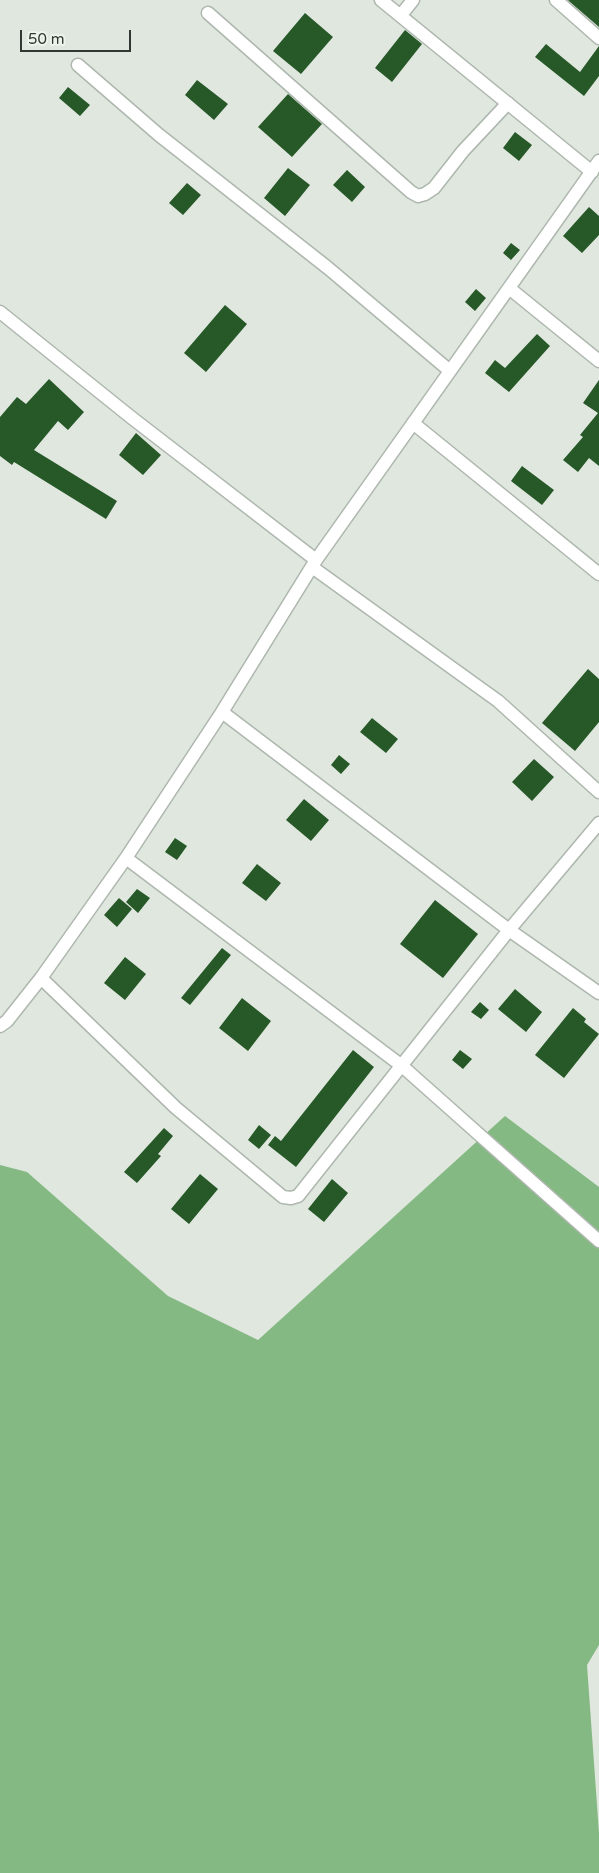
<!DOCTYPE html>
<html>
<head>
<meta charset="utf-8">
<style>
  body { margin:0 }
  #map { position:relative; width:599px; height:1873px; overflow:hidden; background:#dfe7de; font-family:"Varela Round",sans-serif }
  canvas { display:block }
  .scale { position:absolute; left:20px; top:30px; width:111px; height:22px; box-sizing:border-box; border:2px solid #333733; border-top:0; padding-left:6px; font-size:15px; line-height:18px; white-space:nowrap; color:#333733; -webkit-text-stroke:4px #ecf5eb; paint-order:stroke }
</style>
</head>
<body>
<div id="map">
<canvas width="599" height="1873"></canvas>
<div class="scale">50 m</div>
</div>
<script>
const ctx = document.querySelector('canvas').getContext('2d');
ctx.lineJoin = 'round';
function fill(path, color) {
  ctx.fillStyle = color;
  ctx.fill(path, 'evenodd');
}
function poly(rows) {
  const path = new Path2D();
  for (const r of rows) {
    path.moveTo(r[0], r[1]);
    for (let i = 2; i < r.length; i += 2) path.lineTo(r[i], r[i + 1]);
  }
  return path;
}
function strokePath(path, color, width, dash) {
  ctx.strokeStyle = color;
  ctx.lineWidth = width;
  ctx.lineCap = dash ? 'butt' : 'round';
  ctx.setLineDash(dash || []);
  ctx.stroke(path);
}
fill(poly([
  [505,1116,599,1187,599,1645,587,1665,599,1833,599,1873,0,1873,0,1165,27,1172,168,1296,258,1340]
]), '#85b983');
fill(poly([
  [568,0,599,0,599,27,570,2],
  [305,13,333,37,301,74,273,51],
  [405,30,422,44,392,82,375,68],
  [546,44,580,72,599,46,599,76,584,96,535,57],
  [197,80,228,104,214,120,185,95],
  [68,87,90,105,80,116,59,98],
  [288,94,322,124,292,157,258,127],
  [515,132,532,145,519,161,503,148],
  [288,168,310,185,285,216,264,198],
  [347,170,365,187,352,202,333,185],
  [187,183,201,195,183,215,169,203],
  [589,207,599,216,599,235,582,253,563,236],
  [511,243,520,250,511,260,503,253],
  [476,289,486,298,475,311,465,302],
  [225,305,247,324,206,372,184,353],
  [537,334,550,346,509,392,485,373,495,360,505,368],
  [49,379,84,412,68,430,58,421,34,450,117,501,106,519,14,462,12,465,0,456,0,417,17,397,26,404],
  [599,380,599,466,589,458,578,472,563,460,583,437,580,435,598,413,583,403],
  [136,433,161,455,143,475,119,455],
  [522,466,554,490,542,505,511,481],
  [588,669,599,679,599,722,575,751,542,723],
  [372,718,398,739,386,753,360,732],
  [339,755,350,764,341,774,331,765],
  [534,759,554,777,532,801,512,782],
  [304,799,329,820,311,841,286,820],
  [175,838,187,846,177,860,165,852],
  [257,864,281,883,266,901,242,883],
  [137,889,150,898,138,913,126,902],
  [119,898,132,909,117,927,104,915],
  [435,900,478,934,443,978,400,944],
  [222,948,231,955,190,1005,181,998],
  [125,957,146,974,125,1000,104,983],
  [515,989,542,1012,526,1032,498,1009],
  [242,998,271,1021,248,1051,219,1028],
  [480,1002,489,1010,481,1019,471,1012],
  [573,1008,586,1019,584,1022,599,1034,564,1078,535,1055],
  [353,1050,374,1067,296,1167,268,1145,275,1136,281,1141],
  [460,1050,472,1059,463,1069,452,1060],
  [259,1125,271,1135,259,1149,248,1140],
  [164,1128,173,1136,158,1154,161,1156,137,1183,124,1172],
  [200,1174,218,1189,189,1224,171,1209],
  [332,1179,348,1193,324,1222,308,1209]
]), '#275828');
const minor = poly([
  [381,0,592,172],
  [556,0,599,38],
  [208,13,411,192,418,196,425,194,434,188,463,151,508,103],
  [401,15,413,0],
  [78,65,159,135,328,268,450,371],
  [509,288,599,361],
  [0,312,132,418,316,560],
  [413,423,599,574],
  [312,567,498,701,599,792],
  [222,712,509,930,599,993],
  [126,858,402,1066,599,1241],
  [41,978,176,1108,283,1197,291,1198,298,1196,509,930,599,823],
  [0,1026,7,1021,41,978,126,858,222,712,316,560,599,161]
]);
strokePath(minor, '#aeb7ae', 15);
strokePath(minor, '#fff', 12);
</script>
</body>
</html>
